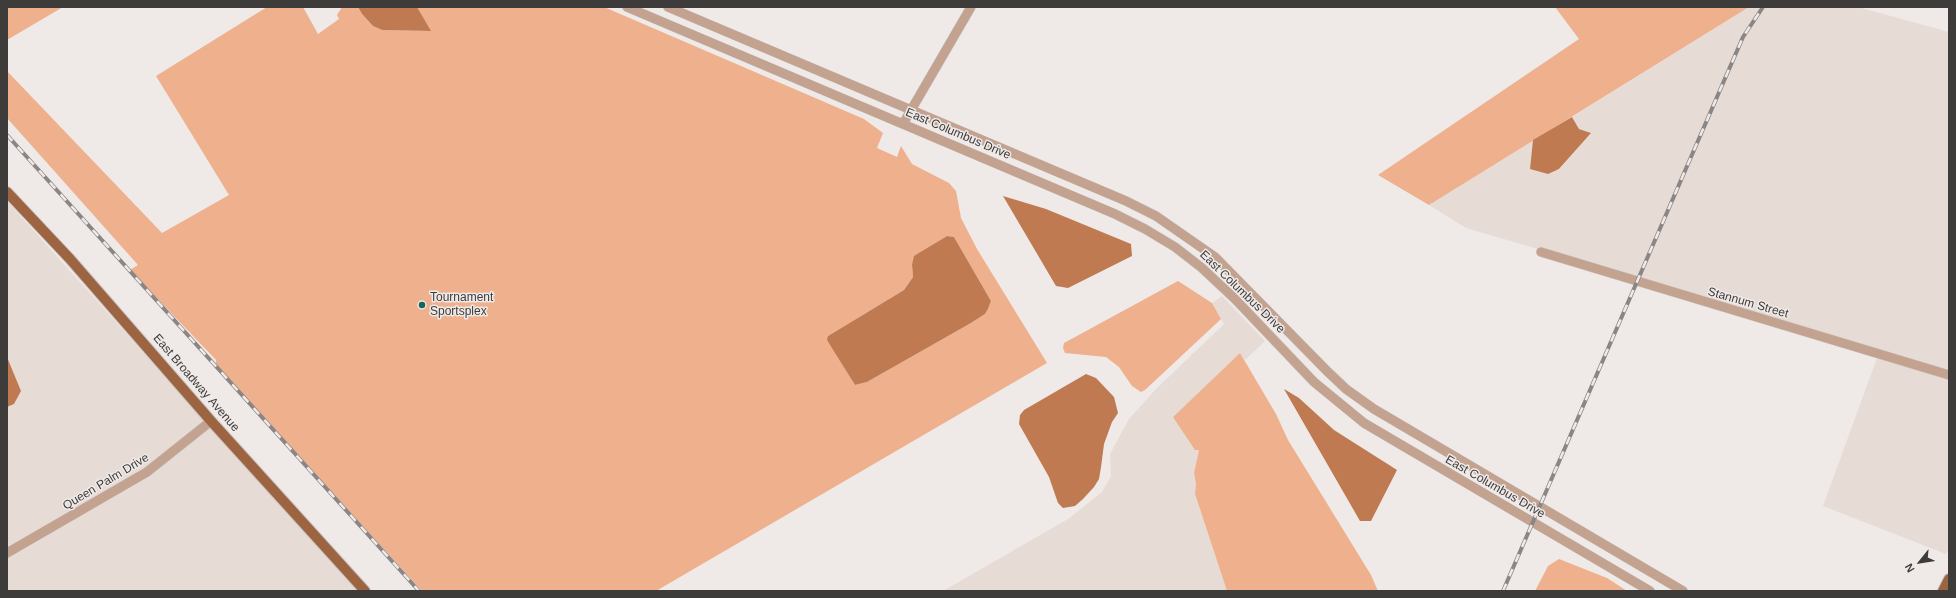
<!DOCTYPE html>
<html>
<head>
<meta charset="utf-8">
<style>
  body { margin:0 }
  #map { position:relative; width:1956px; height:598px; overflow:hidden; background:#efeae8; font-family:Helvetica,sans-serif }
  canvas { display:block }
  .frame { position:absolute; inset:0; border:8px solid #3e3c3b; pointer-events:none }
  .north { position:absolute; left:1900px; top:542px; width:40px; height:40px; -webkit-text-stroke:3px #efeae8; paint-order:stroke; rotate:240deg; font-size:11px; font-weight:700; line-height:16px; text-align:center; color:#3e3c3b }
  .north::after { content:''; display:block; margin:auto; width:14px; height:18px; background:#3e3c3b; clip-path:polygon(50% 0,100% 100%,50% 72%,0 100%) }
</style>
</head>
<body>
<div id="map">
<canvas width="1956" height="598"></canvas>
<div class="frame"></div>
<div class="north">N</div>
</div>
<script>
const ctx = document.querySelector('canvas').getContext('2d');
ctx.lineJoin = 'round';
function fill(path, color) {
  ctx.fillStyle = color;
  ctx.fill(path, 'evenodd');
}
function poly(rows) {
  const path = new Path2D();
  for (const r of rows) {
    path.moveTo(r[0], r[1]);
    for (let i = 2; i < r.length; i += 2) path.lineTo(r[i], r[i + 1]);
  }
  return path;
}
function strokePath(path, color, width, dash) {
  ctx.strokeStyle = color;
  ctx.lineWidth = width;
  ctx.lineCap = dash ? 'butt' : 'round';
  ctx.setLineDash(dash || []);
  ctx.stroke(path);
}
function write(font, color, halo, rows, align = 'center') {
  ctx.font = font + ' Helvetica,sans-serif';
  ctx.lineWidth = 3;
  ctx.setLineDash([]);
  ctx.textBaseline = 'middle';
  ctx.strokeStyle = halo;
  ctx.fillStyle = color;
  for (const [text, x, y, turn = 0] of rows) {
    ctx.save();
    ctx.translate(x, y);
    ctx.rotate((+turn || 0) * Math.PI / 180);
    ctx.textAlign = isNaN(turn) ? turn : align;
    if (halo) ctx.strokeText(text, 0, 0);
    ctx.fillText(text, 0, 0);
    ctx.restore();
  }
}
fill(poly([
  [1749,7,1858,7,1949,32,1949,371,1539,247,1538,249,1466,228,1429,205,1533,140,1530,169,1559,170,1591,133,1579,129,1572,117],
  [7,201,205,421,145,469,7,549,7,407,14,404,21,391,7,357],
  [1222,296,1265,341,1245,360,1240,353,1173,417,1199,450,1194,473,1196,484,1195,494,1227,591,943,591,1068,519,1102,492,1111,476,1110,454,1129,419,1157,388,1224,324,1212,303],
  [1877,358,1949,379,1949,548,1946,554,1823,506],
  [210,427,359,591,7,591,7,558,149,475]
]), '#e6dbd5');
fill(poly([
  [7,7,63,7,7,40],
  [267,7,303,7,318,34,339,19,337,15,342,7,358,7,362,14,373,26,382,30,430,31,417,7,604,7,864,119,883,133,877,148,897,157,901,146,912,164,949,183,956,191,961,218,977,249,1047,363,656,591,422,591,216,365,216,360,130,270,138,265,7,118,7,71,162,233,229,195,156,76],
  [947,236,954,237,991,301,988,309,985,314,971,323,867,382,855,385,828,340,828,336,904,290,913,277,912,265,934,244],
  [1555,7,1749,7,1429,205,1378,175,1579,39],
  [1178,281,1212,303,1221,319,1145,390,1141,392,1132,386,1119,367,1106,357,1065,353,1063,348,1064,343],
  [1240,353,1276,414,1288,440,1371,575,1378,591,1227,591,1195,494,1196,484,1194,473,1199,450,1195,450,1173,417],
  [1559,559,1607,578,1627,591,1535,591,1548,566]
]), '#eeb08d');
fill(poly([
  [358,7,417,7,431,31,382,30,373,26,362,14],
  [1572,117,1579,129,1591,133,1559,169,1548,174,1530,169,1533,140],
  [1003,196,1046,209,1131,244,1132,256,1068,288,1056,286],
  [947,236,954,237,991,301,988,309,985,314,971,323,867,382,855,385,827,340,828,336,904,290,913,277,912,265,914,256],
  [7,357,21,391,14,404,7,407],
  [1086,374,1096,378,1114,397,1118,413,1112,422,1104,444,1101,467,1099,479,1094,487,1083,499,1075,506,1063,508,1058,503,1049,477,1019,424,1020,415,1024,410],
  [1284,389,1299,398,1334,430,1397,470,1371,521,1360,521]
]), '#bf7a51');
const minor = poly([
  [627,7,1115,214,1145,229,1175,247,1202,268,1235,299,1314,382,1364,423,1650,591],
  [668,7,1126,201,1156,216,1215,257,1327,371,1346,389,1374,409,1683,591],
  [903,124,971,7],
  [1541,252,1949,375],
  [7,553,147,472,211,421]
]);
const major = poly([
  [7,192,70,259,211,421,365,591],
  [1943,591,1949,579]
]);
strokePath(minor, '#ccc7c5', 10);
strokePath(major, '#ccc7c5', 12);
strokePath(minor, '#c3a290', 9);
strokePath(major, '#9d6442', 10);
const rail = poly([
  [7,135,419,591],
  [1503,591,1743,37,1763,7]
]);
strokePath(rail, '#8a8685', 4);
strokePath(rail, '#efeae8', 2.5, [8]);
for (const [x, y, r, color] of [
  [422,305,4,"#1b6357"]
]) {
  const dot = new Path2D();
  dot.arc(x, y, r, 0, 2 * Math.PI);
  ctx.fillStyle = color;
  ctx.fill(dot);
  strokePath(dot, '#efeae8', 1.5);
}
write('12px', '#3e3c3b', '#efeae8', [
  ["East Columbus Drive",958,134,23],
  ["East Columbus Drive",1242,292,44],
  ["Stannum Street",1748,303,16],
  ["East Broadway Avenue",196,383,49],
  ["Queen Palm Drive",106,482,-31],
  ["East Columbus Drive",1495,487,30]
]);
write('12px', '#3e3c3b', '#efeae8', [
  ["Tournament",430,298],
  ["Sportsplex",430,312]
], 'left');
</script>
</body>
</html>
